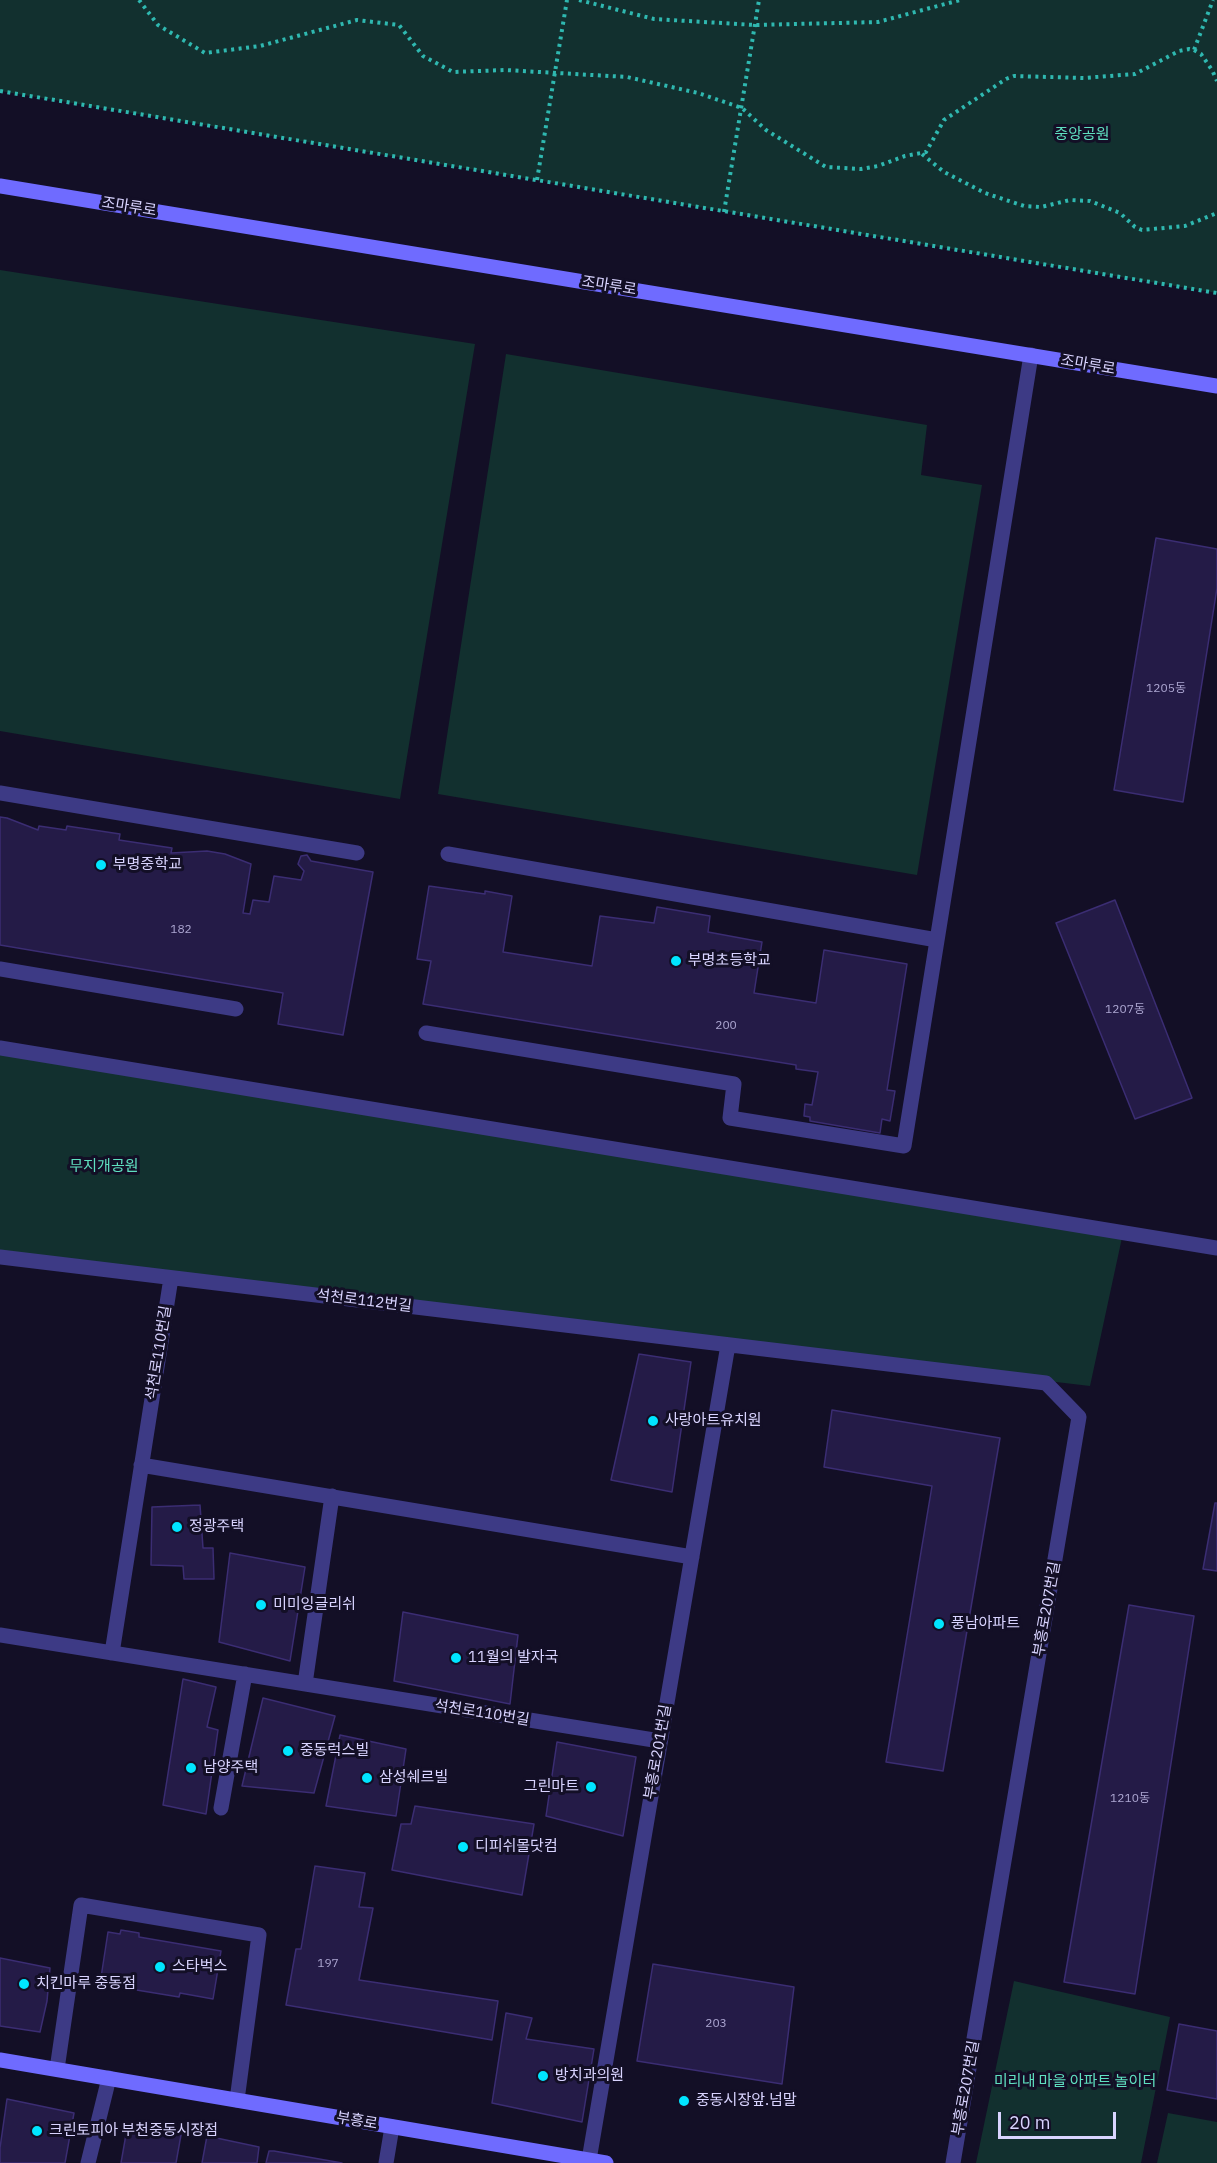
<!DOCTYPE html>
<html>
<head>
<meta charset="utf-8">
<style>
  body { margin:0 }
  #map { position:relative; width:1217px; height:2163px; overflow:hidden; background:#130f26; font-family:"IBM Plex Sans",sans-serif }
  canvas { display:block }
  .scale { position:absolute; left:998px; top:2112px; width:118px; height:27px; box-sizing:border-box; border:3px solid #d9d4ff; border-top:0; padding-left:8px; font-size:18px; line-height:21px; white-space:nowrap; color:#d9d4ff; -webkit-text-stroke:4px #130f26; paint-order:stroke }
</style>
</head>
<body>
<div id="map">
<canvas width="1217" height="2163"></canvas>
<div class="scale">20 m</div>
</div>
<script>
const ctx = document.querySelector('canvas').getContext('2d');
ctx.lineJoin = 'round';
function fill(path, color) {
  ctx.fillStyle = color;
  ctx.fill(path, 'evenodd');
}
function poly(rows) {
  const path = new Path2D();
  for (const r of rows) {
    path.moveTo(r[0], r[1]);
    for (let i = 2; i < r.length; i += 2) path.lineTo(r[i], r[i + 1]);
  }
  return path;
}
function strokePath(path, color, width, dash) {
  ctx.strokeStyle = color;
  ctx.lineWidth = width;
  ctx.lineCap = dash ? 'butt' : 'round';
  ctx.setLineDash(dash || []);
  ctx.stroke(path);
}
function write(font, color, halo, rows, align = 'center') {
  ctx.font = font + ' "IBM Plex Sans","Noto Sans KR",sans-serif';
  ctx.lineWidth = 6;
  ctx.setLineDash([]);
  ctx.textBaseline = 'middle';
  ctx.strokeStyle = halo;
  ctx.fillStyle = color;
  for (const [text, x, y, turn = 0] of rows) {
    ctx.save();
    ctx.translate(x, y);
    ctx.rotate((+turn || 0) * Math.PI / 180);
    ctx.textAlign = isNaN(turn) ? turn : align;
    if (halo) ctx.strokeText(text, 0, 0);
    ctx.fillText(text, 0, 0);
    ctx.restore();
  }
}
fill(poly([
  [0,0,1217,0,1217,293,0,91],
  [0,270,475,344,400,799,0,731],
  [506,354,927,425,921,475,982,485,917,875,438,794],
  [0,1048,1123,1233,1090,1386,0,1257],
  [1014,1981,1170,2017,1141,2163,976,2163],
  [1168,2113,1217,2122,1217,2163,1157,2163]
]), '#12302f');
const building = poly([
  [1156,538,1217,549,1217,588,1183,802,1114,790,1156,538],
  [0,817,7,818,38,830,39,826,66,830,67,826,120,834,119,840,172,848,171,853,207,851,225,854,251,864,243,913,250,914,253,900,269,902,274,876,301,880,304,871,298,864,301,856,307,855,311,861,373,872,343,1035,278,1024,283,993,0,945,0,817],
  [429,886,485,894,485,891,512,896,503,952,592,966,600,916,654,923,657,907,710,916,708,932,762,942,754,993,816,1003,824,950,907,964,887,1090,895,1091,890,1121,882,1119,880,1133,810,1121,810,1117,804,1116,805,1104,812,1105,818,1072,796,1069,796,1065,423,1004,431,961,417,959,429,886],
  [1115,900,1192,1098,1135,1119,1056,923,1115,900],
  [639,1354,691,1362,672,1492,611,1480,639,1354],
  [832,1410,1000,1438,943,1771,886,1762,932,1486,824,1467,832,1410],
  [1215,1503,1217,1503,1217,1571,1203,1569,1215,1503],
  [200,1505,203,1548,213,1548,214,1579,184,1579,183,1566,151,1565,152,1507,200,1505],
  [230,1553,305,1567,290,1661,219,1642,230,1553],
  [1129,1605,1194,1616,1135,1994,1064,1982,1129,1605],
  [403,1612,518,1635,510,1704,394,1681,403,1612],
  [183,1679,216,1687,207,1727,218,1730,206,1814,163,1805,183,1679],
  [263,1698,335,1716,314,1793,242,1786,263,1698],
  [340,1735,406,1749,396,1816,326,1806,340,1735],
  [557,1742,636,1757,623,1836,546,1816,557,1742],
  [415,1806,534,1824,522,1895,392,1870,401,1824,411,1824,415,1806],
  [315,1866,365,1873,359,1907,373,1908,359,1980,498,2001,492,2040,286,2005,296,1949,301,1949,315,1866],
  [121,1930,139,1933,139,1937,221,1951,213,1999,180,1993,179,1997,100,1984,108,1932,120,1934,121,1930],
  [0,1958,50,1968,47,2001,40,2032,0,2026,0,1958],
  [653,1964,794,1987,782,2084,637,2061,653,1964],
  [506,2013,532,2018,526,2039,594,2049,582,2122,492,2103,506,2013],
  [1179,2024,1217,2031,1217,2099,1167,2090,1179,2024],
  [7,2099,74,2113,65,2163,0,2163,0,2148,7,2099],
  [128,2123,181,2135,176,2163,121,2163,128,2123],
  [207,2136,259,2147,257,2163,202,2163,207,2136],
  [269,2151,274,2151,342,2163,266,2163,269,2151]
]);
fill(building, '#241b47');
strokePath(building, '#3b2d73', 1.5);
strokePath(poly([
  [139,0,158,25,205,53,260,46,357,20,399,25,423,56,453,72,505,70,627,77,698,93,742,108,766,130,826,167,861,169,878,166,905,156,926,152,944,120,1006,79,1014,76,1084,78,1135,74,1179,51,1189,49,1194,50,1213,0],
  [579,0,654,19,755,25,878,22,960,0],
  [1194,50,1201,54,1212,70,1217,81],
  [0,91,1217,293],
  [922,154,944,172,985,193,1024,206,1041,207,1070,200,1090,201,1120,213,1135,227,1142,230,1185,226,1217,213],
  [537,180,567,0],
  [724,212,759,0]
]), '#2fb8b0', 4, [3, 4.5]);
strokePath(poly([
  [0,793,357,853],
  [448,854,937,940],
  [0,969,236,1009],
  [426,1033,734,1084,730,1118,904,1146,1031,355],
  [57,2069,81,1905,259,1935,237,2100]
]), '#3d3a85', 15);
strokePath(poly([
  [0,1048,1217,1248],
  [0,1257,1046,1383,1079,1417,953,2163],
  [141,1465,692,1557],
  [0,1635,660,1741],
  [112,1653,171,1278],
  [305,1684,332,1496],
  [221,1808,245,1674],
  [589,2160,728,1345],
  [88,2163,109,2078],
  [386,2163,392,2127]
]), '#3d3a85', 15);
strokePath(poly([
  [0,186,1217,386],
  [0,2060,606,2163]
]), '#6f6bff', 15);
for (const [x, y, r, color] of [
  [101,865,6,"#00e5ff"],
  [676,961,6,"#00e5ff"],
  [653,1421,6,"#00e5ff"],
  [177,1527,6,"#00e5ff"],
  [261,1605,6,"#00e5ff"],
  [939,1624,6,"#00e5ff"],
  [456,1658,6,"#00e5ff"],
  [288,1751,6,"#00e5ff"],
  [191,1768,6,"#00e5ff"],
  [367,1778,6,"#00e5ff"],
  [591,1787,6,"#00e5ff"],
  [463,1847,6,"#00e5ff"],
  [160,1967,6,"#00e5ff"],
  [24,1984,6,"#00e5ff"],
  [543,2076,6,"#00e5ff"],
  [684,2101,6,"#00e5ff"],
  [37,2131,6,"#00e5ff"]
]) {
  const dot = new Path2D();
  dot.arc(x, y, r, 0, 2 * Math.PI);
  ctx.fillStyle = color;
  ctx.fill(dot);
  strokePath(dot, '#130f26', 2);
}
write('12px', '#aca6d1', null, [
  ["1205동",1166,689],
  ["182",181,930],
  ["1207동",1125,1010],
  ["200",726,1026],
  ["1210동",1130,1799],
  ["197",328,1964],
  ["203",716,2024]
]);
write('15px', '#5fe0c0', '#130f26', [
  ["중앙공원",1082,135],
  ["무지개공원",104,1167],
  ["미리내 마을 아파트 놀이터",1075,2082]
]);
write('15px', '#d9d4ff', '#130f26', [
  ["조마루로",129,207,9],
  ["조마루로",609,286,9],
  ["조마루로",1088,365,10],
  ["석천로112번길",364,1301,7],
  ["석천로110번길",159,1353,-81],
  ["부흥로207번길",1047,1609,-80],
  ["석천로110번길",482,1713,9],
  ["부흥로201번길",658,1752,-80],
  ["부흥로207번길",966,2088,-80],
  ["부흥로",357,2121,10]
]);
write('15px', '#d9d4ff', '#130f26', [
  ["부명중학교",113,865],
  ["부명초등학교",688,961],
  ["사랑아트유치원",665,1421],
  ["정광주택",189,1527],
  ["미미잉글리쉬",273,1605],
  ["풍남아파트",951,1624],
  ["11월의 발자국",468,1658],
  ["중동럭스빌",300,1751],
  ["남양주택",203,1768],
  ["삼성쉐르빌",379,1778],
  ["그린마트",579,1787,"right"],
  ["디피쉬몰닷컴",475,1847],
  ["스타벅스",172,1967],
  ["치킨마루 중동점",36,1984],
  ["방치과의원",555,2076],
  ["중동시장앞.넘말",696,2101],
  ["크린토피아 부천중동시장점",49,2131]
], 'left');
</script>
</body>
</html>
